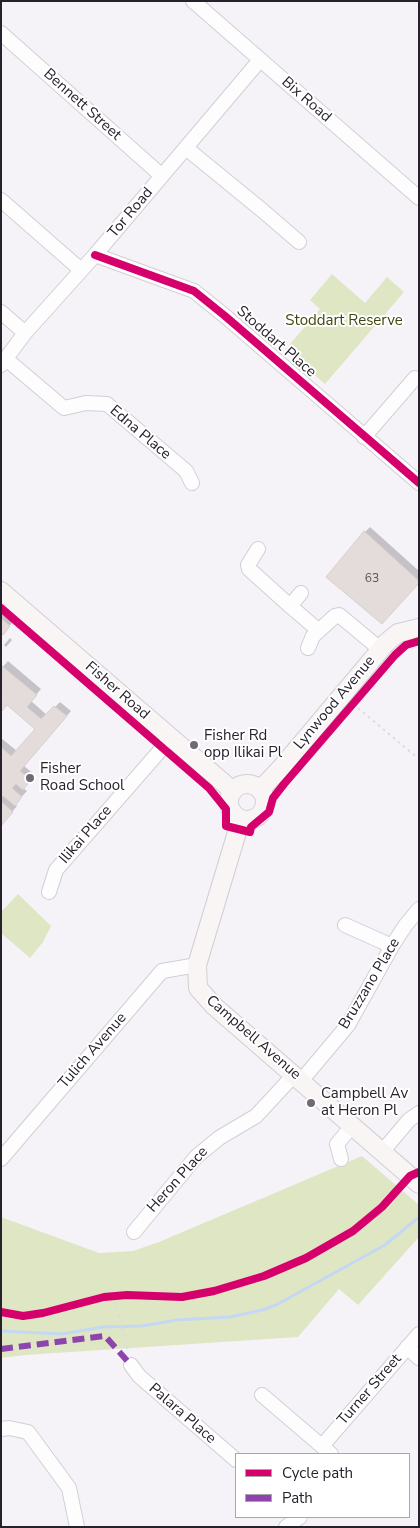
<!DOCTYPE html>
<html>
<head>
<meta charset="utf-8">
<style>
  body { margin:0 }
  #map { position:relative; width:420px; height:1528px; overflow:hidden; background:#f5f3f8; font-family:"Nunito Sans",sans-serif }
  canvas { display:block }
  .frame { position:absolute; inset:0; border:2px solid #27212c; pointer-events:none }
  .legend { position:absolute; left:235px; top:1453px; width:175px; height:65px; box-sizing:border-box; background:#fff; border:1px solid #a9a6ab; margin:0; padding:6px 9px; list-style:none; font-size:15px; color:#27212c }
  .legend li { display:flex; align-items:center; gap:10px; height:25px }
  .legend b { width:25px; border:1px solid #a9a6ab }
</style>
</head>
<body>
<div id="map">
<canvas width="420" height="1528"></canvas>
<div class="frame"></div>
<ul class="legend">
<li><b style="height:6px;background:#d6006c"></b>Cycle path</li>
<li><b style="height:6px;background:#8e44ad"></b>Path</li>
</ul>
</div>
<script>
const ctx = document.querySelector('canvas').getContext('2d');
ctx.lineJoin = 'round';
function fill(path, color) {
  ctx.fillStyle = color;
  ctx.fill(path, 'evenodd');
}
function poly(rows) {
  const path = new Path2D();
  for (const r of rows) {
    if (r.length === 3) {
      path.moveTo(r[0] + r[2], r[1]);
      path.arc(r[0], r[1], r[2], 0, 2 * Math.PI);
      continue;
    }
    path.moveTo(r[0], r[1]);
    for (let i = 2; i < r.length; i += 2) path.lineTo(r[i], r[i + 1]);
  }
  return path;
}
function strokePath(path, color, width, dash) {
  ctx.strokeStyle = color;
  ctx.lineWidth = width;
  ctx.lineCap = dash ? 'butt' : 'round';
  ctx.setLineDash(dash || []);
  ctx.stroke(path);
}
function write(font, color, halo, rows, align = 'center') {
  ctx.font = font + ' "Nunito Sans",sans-serif';
  ctx.lineWidth = 4;
  ctx.setLineDash([]);
  ctx.textBaseline = 'middle';
  ctx.strokeStyle = halo;
  ctx.fillStyle = color;
  for (const [text, x, y, turn = 0] of rows) {
    ctx.save();
    ctx.translate(x, y);
    ctx.rotate((+turn || 0) * Math.PI / 180);
    ctx.textAlign = isNaN(turn) ? turn : align;
    if (halo) ctx.strokeText(text, 0, 0);
    ctx.fillText(text, 0, 0);
    ctx.restore();
  }
}
fill(poly([
  [332,274,365,303,387,277,404,292,325,384,285,350,320,309,310,300],
  [18,894,51,926,43,942,30,958,1,933,1,912],
  [362,1156,419,1205,419,1237,358,1305,339,1289,298,1337,25,1355,1,1358,1,1217,99,1253,133,1251,159,1242]
]), '#dfe6c4');
fill(poly([
  [370,527,419,571,419,582,365,532],
  [1,611,13,622,3,633,1,632],
  [10,638,12,640,6,647,4,645],
  [8,661,41,689,31,701,47,715,60,702,71,711,24,766,35,775,23,788,27,791,15,804,17,806,1,825,1,738,17,751,37,728,8,703,1,711,1,669]
]), '#0003');
strokePath(poly([
  [1,1331,62,1334,103,1327,142,1326,177,1320,230,1317,262,1310,276,1305,385,1245,419,1217]
]), '#c4d8f4', 3);
const building = poly([
  [364,531,419,581,419,583,382,624,326,577,364,531],
  [1,618,10,626,3,635,1,633,1,618],
  [2,666,37,695,27,707,41,719,54,706,67,716,20,771,31,780,23,790,16,784,12,788,22,797,15,806,3,796,1,798,1,747,11,756,35,729,7,705,1,712,2,666],
  [1,801,13,812,1,826,1,801]
]);
fill(building, '#e3dcdb');
strokePath(building, '#d5cecd', 1);
const minor = poly([
  [193,1,419,198],
  [1,33,162,176],
  [186,148,263,211,299,242],
  [1,200,81,270],
  [95,255,194,291,225,316,419,483],
  [1,312,25,333],
  [6,359,64,408,86,403,107,404,186,471,192,483],
  [1,365,25,333,95,255,260,60],
  [364,437,415,378],
  [258,549,248,565,249,569,290,606],
  [301,593,290,606,318,630],
  [308,648,313,636,335,616,339,615,380,649],
  [49,892,56,870,171,738],
  [345,925,392,946],
  [301,1081,348,1025,392,946,405,926,419,909],
  [382,1152,409,1120,419,1113],
  [1,1159,162,971,197,965],
  [341,1159,337,1144,352,1126],
  [134,1232,196,1157,219,1138,256,1116,294,1075],
  [407,1347,419,1358],
  [131,1365,139,1376,236,1460],
  [262,1395,331,1454],
  [1,1429,9,1428,28,1432,69,1488,77,1527],
  [322,1446,419,1334],
  [286,1527,300,1517]
]);
const major = poly([
  [1,591,233,791],
  [247,802,18],
  [260,790,281,768,386,643,398,633,419,628],
  [241,819,197,965,198,988,214,1006,419,1184]
]);
strokePath(minor, '#d2ced6', 16);
strokePath(major, '#d0cfd2', 20);
strokePath(poly([
  [353,704,419,759],
  [114,1296,128,1353]
]), '#dcdbdd', 2, [2.5, 4]);
strokePath(minor, '#fefdfe', 14);
strokePath(major, '#f8f5f4', 18);
strokePath(poly([
  [1,1349,105,1336,131,1365]
]), '#8e44ad', 6, [12, 6]);
strokePath(poly([
  [95,255,194,291,225,316,419,483],
  [1,608,209,788,226,809,226,826,250,832,251,827,269,812,273,798,284,784,395,655,406,645,419,641],
  [1,1312,23,1316,43,1313,104,1297,127,1295,182,1297,214,1291,264,1276,306,1258,353,1231,382,1207,410,1176,419,1172]
]), '#d6006c', 8);
for (const [x, y, r, color] of [
  [194,745,5,"#6f6a73"],
  [30,778,5,"#6f6a73"],
  [311,1103,5,"#6f6a73"]
]) {
  const dot = new Path2D();
  dot.arc(x, y, r, 0, 2 * Math.PI);
  ctx.fillStyle = color;
  ctx.fill(dot);
  strokePath(dot, '#fff', 2);
}
write('12px', '#575159', null, [
  ["63",372,579]
]);
write('15px', '#27212c', '#fff', [
  ["Bix Road",306,100,41],
  ["Bennett Street",82,105,42],
  ["Tor Road",131,213,-50],
  ["Stoddart Place",276,342,41],
  ["Edna Place",140,433,40],
  ["Fisher Road",117,691,41],
  ["Lynwood Avenue",335,703,-50],
  ["Ilikai Place",86,835,-49],
  ["Bruzzano Place",370,984,-59],
  ["Campbell Avenue",253,1038,41],
  ["Tulich Avenue",93,1051,-49],
  ["Heron Place",178,1180,-48],
  ["Turner Street",370,1390,-49],
  ["Palara Place",182,1414,41]
]);
write('15px', '#3e460b', '#fff', [
  ["Stoddart Reserve",344,321]
]);
write('15px', '#27212c', '#fff', [
  ["Fisher Rd",204,736],
  ["opp Ilikai Pl",204,753],
  ["Fisher",40,769],
  ["Road School",40,786],
  ["Campbell Av",321,1094],
  ["at Heron Pl",321,1111]
], 'left');
</script>
</body>
</html>
